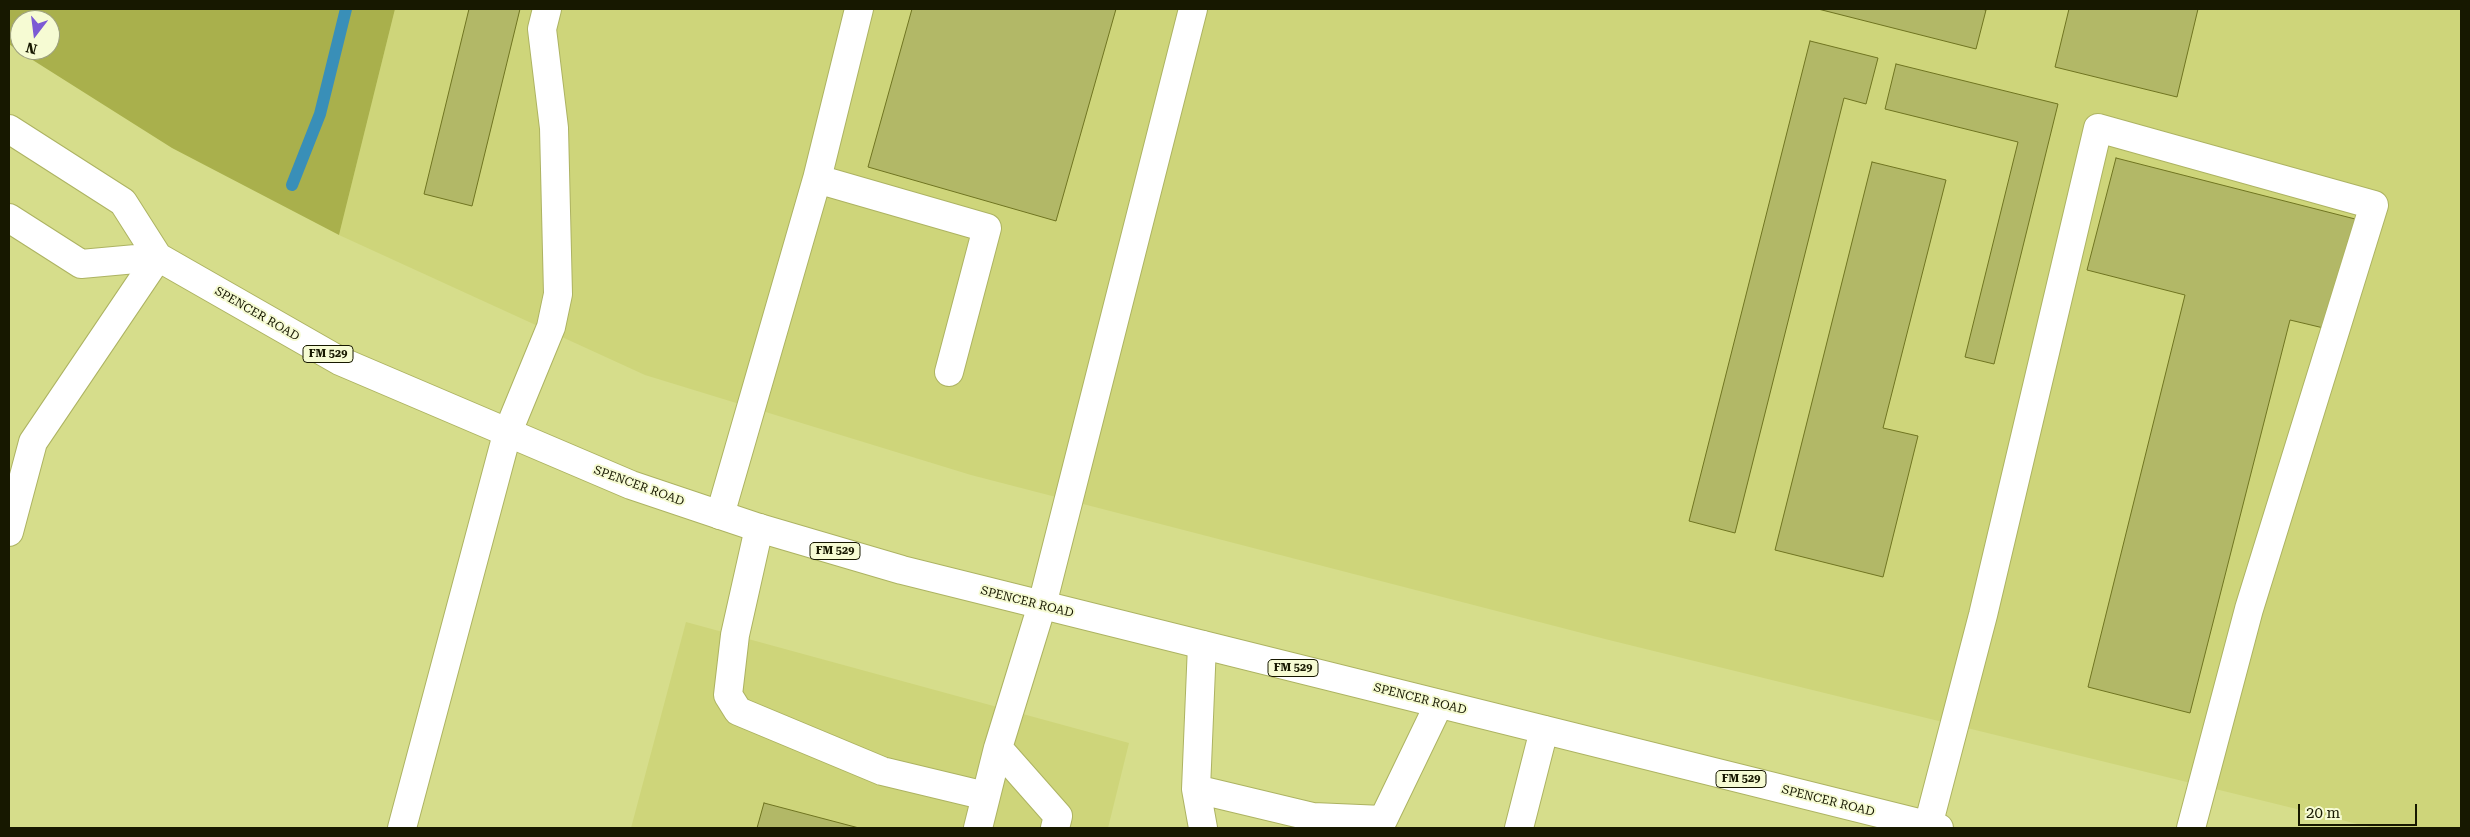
<!DOCTYPE html>
<html>
<head>
<meta charset="utf-8">
<style>
  body { margin:0 }
  #map { position:relative; width:2470px; height:837px; overflow:hidden; background:#d6dd8b; font-family:"Roboto Serif",serif }
  canvas { display:block }
  .frame { position:absolute; inset:0; border:10px solid #171800; pointer-events:none }
  .north { position:absolute; left:10px; top:10px; width:50px; height:50px; box-sizing:border-box; background:#f6fbd3; border:1px solid #9da07f; border-radius:50%; rotate:195deg; font-size:14px; font-weight:700; line-height:20px; text-align:center; color:#171800 }
  .north::after { content:''; display:block; margin:auto; width:18px; height:22px; background:#7c5ad4; clip-path:polygon(50% 0,100% 100%,50% 72%,0 100%) }
  .scale { position:absolute; left:2298px; top:804px; width:119px; height:22px; box-sizing:border-box; border:2px solid #171800; border-top:0; padding-left:6px; font-size:15px; line-height:18px; white-space:nowrap; color:#171800; -webkit-text-stroke:4px #f6fbd3; paint-order:stroke }
</style>
</head>
<body>
<div id="map">
<canvas width="2470" height="837"></canvas>
<div class="frame"></div>
<div class="north">N</div>
<div class="scale">20 m</div>
</div>
<script>
const ctx = document.querySelector('canvas').getContext('2d');
ctx.lineJoin = 'round';
function fill(path, color) {
  ctx.fillStyle = color;
  ctx.fill(path, 'evenodd');
}
function poly(rows) {
  const path = new Path2D();
  for (const r of rows) {
    path.moveTo(r[0], r[1]);
    for (let i = 2; i < r.length; i += 2) path.lineTo(r[i], r[i + 1]);
  }
  return path;
}
function strokePath(path, color, width, dash) {
  ctx.strokeStyle = color;
  ctx.lineWidth = width;
  ctx.lineCap = dash ? 'butt' : 'round';
  ctx.setLineDash(dash || []);
  ctx.stroke(path);
}
function write(font, color, halo, rows, align = 'center') {
  ctx.font = font + ' "Roboto Serif",serif';
  ctx.lineWidth = 4;
  ctx.setLineDash([]);
  ctx.textBaseline = 'middle';
  ctx.strokeStyle = halo;
  ctx.fillStyle = color;
  for (const [text, x, y, turn = 0] of rows) {
    ctx.save();
    ctx.translate(x, y);
    ctx.rotate((+turn || 0) * Math.PI / 180);
    ctx.textAlign = isNaN(turn) ? turn : align;
    if (halo) ctx.strokeText(text, 0, 0);
    ctx.fillText(text, 0, 0);
    ctx.restore();
  }
}
fill(poly([
  [395,9,2461,9,2461,828,2374,828,1605,639,971,475,645,375,339,235],
  [686,622,1129,743,1108,828,631,828]
]), '#ced57a');
fill(poly([
  [9,9,395,9,339,235,172,148,20,52,9,44],
  [20,20,50,20,50,50,20,50]
]), '#a9b04c');
strokePath(poly([
  [292,185,320,114,346,9]
]), '#398fb8', 12);
const building = poly([
  [469,9,520,9,472,206,424,194,469,9],
  [912,9,1116,9,1056,221,868,167,912,9],
  [1818,9,1981,9,1986,10,1976,49,1818,9],
  [2069,9,2198,9,2177,97,2055,67,2069,9],
  [1810,41,1878,58,1866,104,1844,98,1735,533,1689,521,1810,41],
  [1896,64,2058,104,1994,364,1965,357,2018,142,1885,109,1896,64],
  [2116,158,2359,220,2332,330,2290,320,2190,713,2088,687,2185,295,2087,270,2116,158],
  [1872,162,1946,180,1883,428,1918,436,1883,577,1775,550,1872,162],
  [764,803,859,828,757,828,764,803]
]);
fill(building, '#b2b867');
strokePath(building, '#707521', 1);
const minor = poly([
  [817,179,987,228,949,372],
  [720,515,817,179,859,9],
  [759,528,735,635,728,695,738,711,882,771,986,796],
  [9,532,33,442,158,257],
  [1202,645,1196,789,1313,817,1383,820,1439,704],
  [1196,789,1203,828],
  [1928,826,1983,615,2098,128,2374,205,2249,609,2191,828],
  [402,828,507,434,551,327,558,294,554,128,542,29,547,9],
  [978,828,998,748],
  [1055,828,1058,816,998,748,1042,605,1193,9],
  [1519,828,1544,730]
]);
const major = poly([
  [9,129,123,202,158,257,340,361,631,485,759,528,902,570,1939,828],
  [9,218,81,264,158,257]
]);
strokePath(minor, '#adb362', 30);
strokePath(major, '#adb362', 30);
strokePath(minor, '#fff', 28);
strokePath(major, '#fff', 28);
for (const [x, y, w] of [
  [328,354,50],
  [835,551,50],
  [1293,668,50],
  [1741,779,50]
]) {
  const box = new Path2D();
  box.roundRect(x - w / 2, y - 8.5, w, 17, 4);
  ctx.fillStyle = '#f6fbd3';
  ctx.fill(box);
  strokePath(box, '#171800', 1);
}
write('bold 11px', '#171800', null, [
  ["FM 529",328,354],
  ["FM 529",835,551],
  ["FM 529",1293,668],
  ["FM 529",1741,779]
]);
write('12px', '#171800', '#f6fbd3', [
  ["SPENCER ROAD",257,314,30],
  ["SPENCER ROAD",639,486,20],
  ["SPENCER ROAD",1027,602,14],
  ["SPENCER ROAD",1420,699,14],
  ["SPENCER ROAD",1828,801,14]
]);
</script>
</body>
</html>
